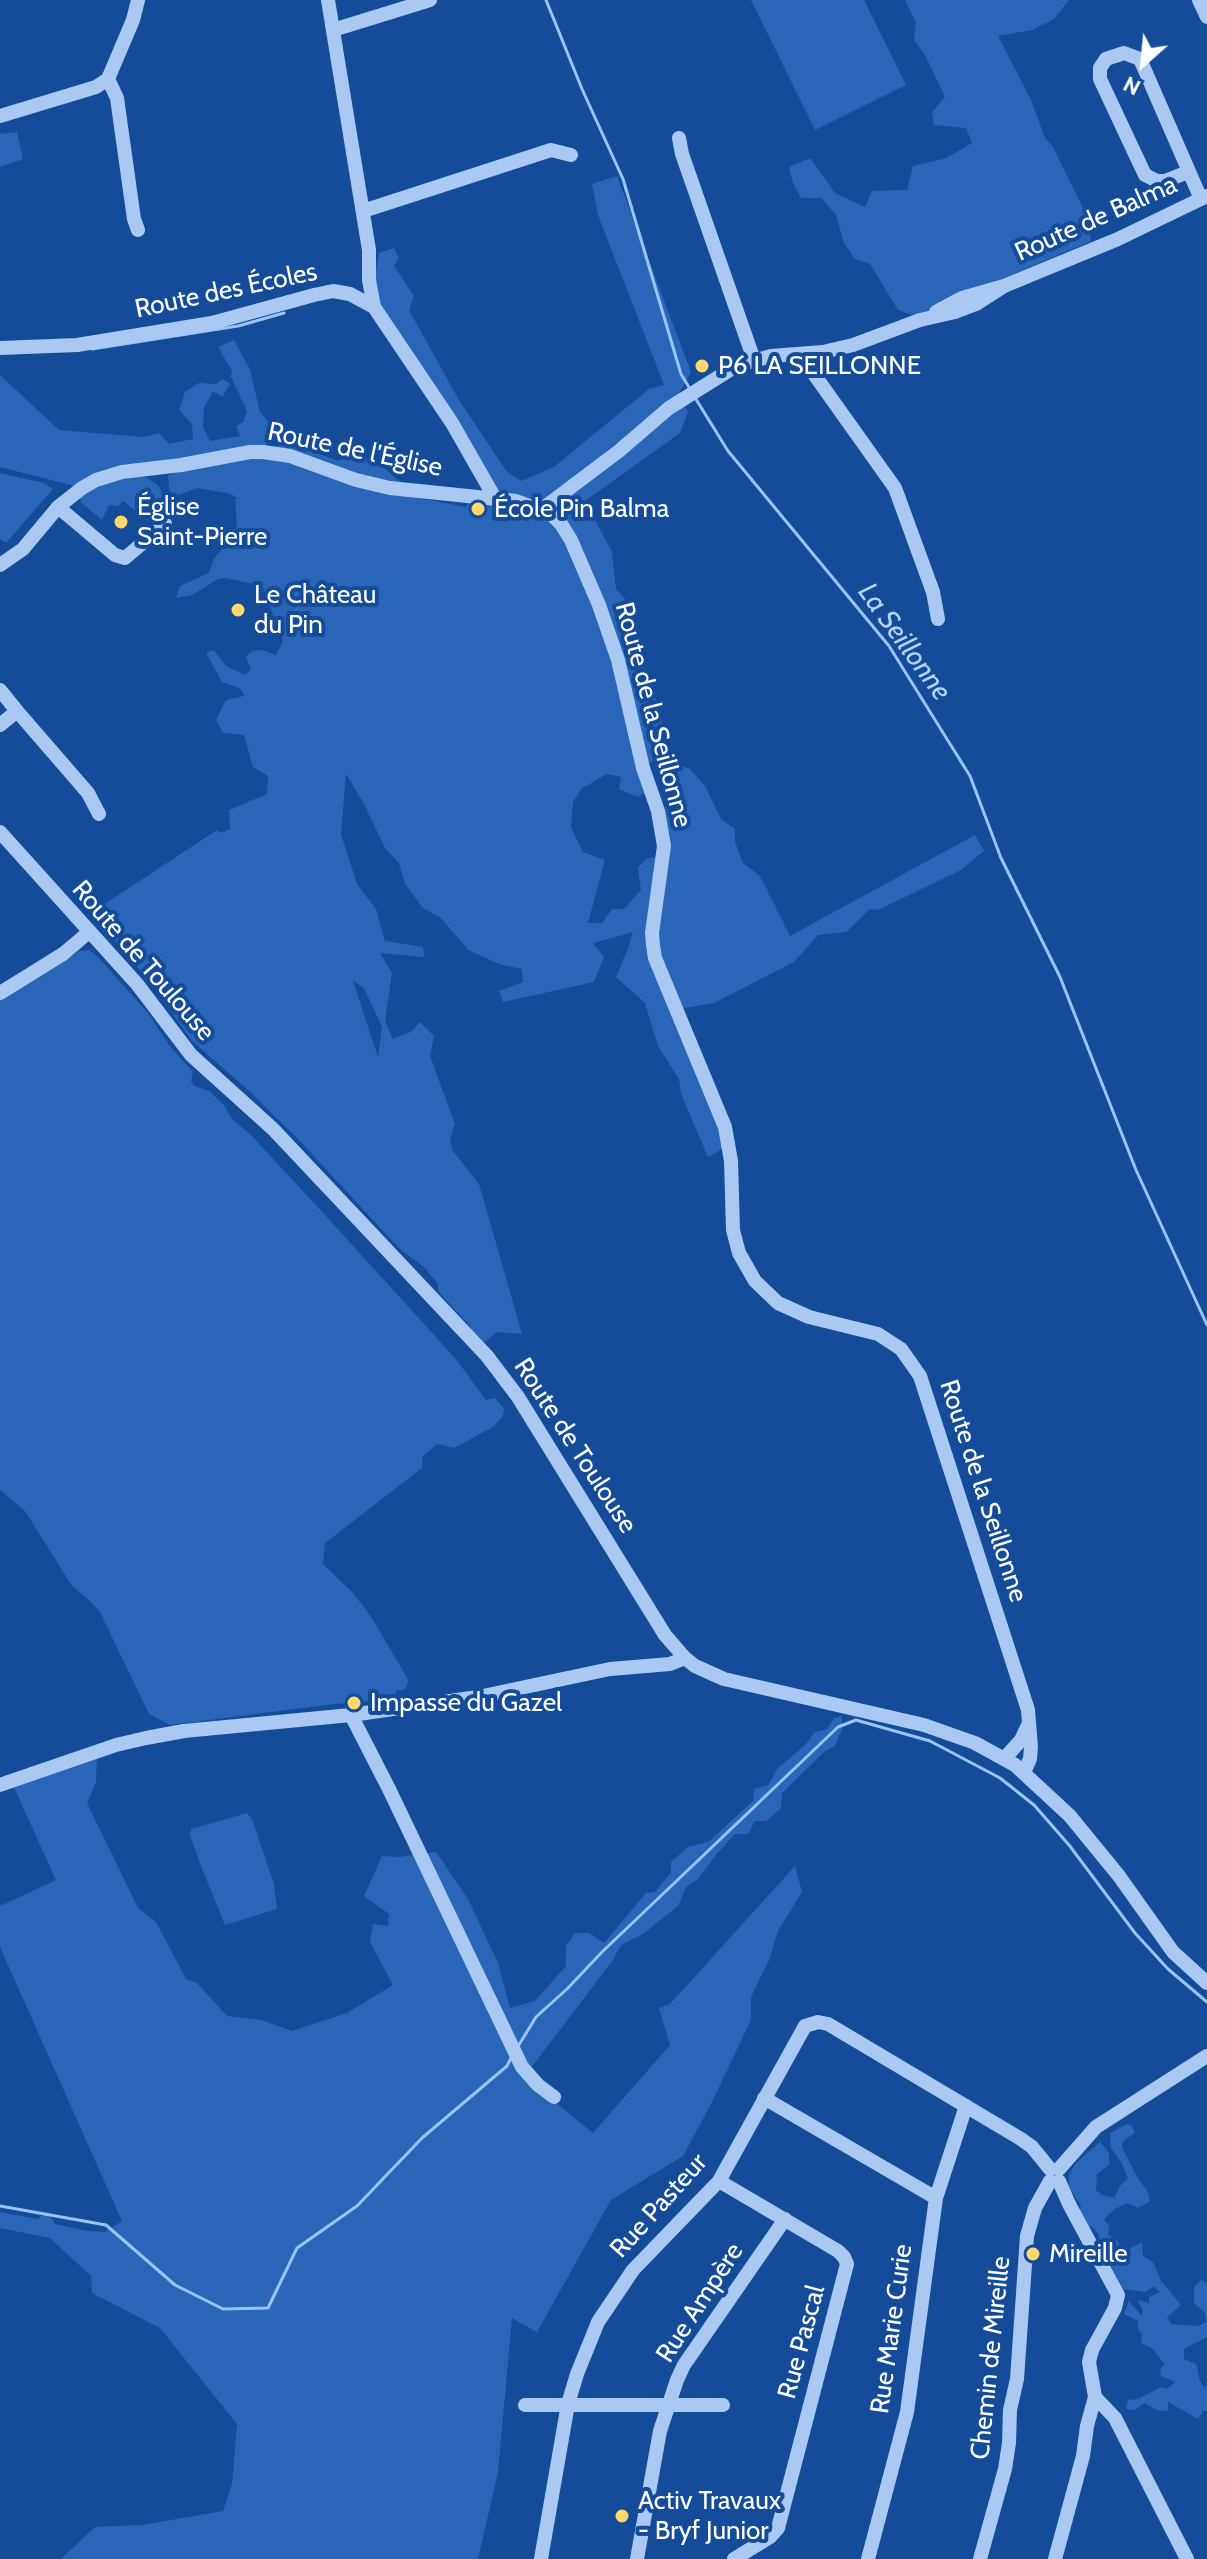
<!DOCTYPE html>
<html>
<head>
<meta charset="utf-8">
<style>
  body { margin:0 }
  #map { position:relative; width:1207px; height:2559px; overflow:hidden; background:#154c99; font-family:Cabin,sans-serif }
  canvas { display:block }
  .north { position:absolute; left:1103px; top:24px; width:80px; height:80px; -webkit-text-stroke:6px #154c99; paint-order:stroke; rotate:207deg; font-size:22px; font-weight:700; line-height:32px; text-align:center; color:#fff }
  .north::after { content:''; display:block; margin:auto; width:28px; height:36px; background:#fff; clip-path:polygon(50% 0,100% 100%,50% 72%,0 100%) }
</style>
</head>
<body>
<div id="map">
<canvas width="1207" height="2559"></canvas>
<div class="north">N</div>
</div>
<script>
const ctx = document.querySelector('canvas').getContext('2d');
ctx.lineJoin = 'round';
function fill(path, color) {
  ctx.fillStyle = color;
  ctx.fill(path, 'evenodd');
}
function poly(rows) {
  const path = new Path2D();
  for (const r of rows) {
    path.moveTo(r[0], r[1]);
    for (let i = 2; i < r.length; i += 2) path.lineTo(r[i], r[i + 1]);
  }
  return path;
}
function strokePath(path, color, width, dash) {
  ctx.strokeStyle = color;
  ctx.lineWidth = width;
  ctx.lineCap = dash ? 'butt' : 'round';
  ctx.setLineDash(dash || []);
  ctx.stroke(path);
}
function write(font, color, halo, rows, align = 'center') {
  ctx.font = font + ' Cabin,sans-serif';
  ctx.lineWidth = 8;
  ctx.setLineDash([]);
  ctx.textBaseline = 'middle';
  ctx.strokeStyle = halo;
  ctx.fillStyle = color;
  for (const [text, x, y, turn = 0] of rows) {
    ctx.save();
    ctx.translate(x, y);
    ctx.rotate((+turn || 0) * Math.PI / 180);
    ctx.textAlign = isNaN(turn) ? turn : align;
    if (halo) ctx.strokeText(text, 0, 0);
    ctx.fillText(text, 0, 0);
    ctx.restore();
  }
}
fill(poly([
  [751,0,864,0,906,85,815,130],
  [905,0,1069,0,1054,19,1032,30,998,36,1031,100,1045,138,1053,147,1087,216,1091,241,915,316,898,310,870,264,855,259,844,243,836,215,821,198,801,198,793,183,789,167,810,158,835,193,865,207,872,191,907,190,913,166,946,158,972,143,966,128,934,125,932,112,945,97,925,55,914,40,916,23],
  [17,132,23,159,0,167,0,134],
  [617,176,691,372,678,395,688,412,680,433,585,501,612,552,616,589,625,599,631,634,637,635,643,664,662,716,662,743,657,758,640,770,647,792,638,797,619,789,621,777,607,774,581,789,573,802,571,827,583,852,605,860,588,923,602,923,612,909,624,909,641,890,638,868,646,859,669,854,665,810,675,762,690,769,705,786,721,819,735,829,735,842,743,863,760,876,790,936,975,835,984,851,961,870,878,910,870,909,846,932,818,935,794,962,714,1003,679,1009,726,1147,708,1157,681,1094,679,1079,658,1046,645,1003,616,977,628,949,633,932,593,943,604,957,594,982,503,1002,499,991,523,982,522,969,499,964,468,950,441,918,423,908,405,884,399,863,385,848,363,802,346,774,341,834,357,884,376,909,385,941,423,947,424,957,380,953,392,973,385,1021,393,1039,412,1031,420,1022,434,1036,430,1056,455,1124,450,1140,453,1151,479,1184,522,1334,497,1332,483,1343,470,1331,471,1327,438,1291,438,1284,424,1267,402,1251,294,1135,248,1090,191,1040,151,983,121,948,88,915,217,830,221,833,230,829,229,810,267,794,268,776,253,767,244,735,223,733,216,720,226,700,244,696,243,692,237,687,222,682,206,653,214,650,226,666,245,675,251,669,246,657,252,651,262,650,276,655,283,641,262,586,226,578,218,579,192,595,176,598,180,586,209,573,214,559,234,534,237,524,235,499,238,498,227,493,197,488,170,498,168,475,182,471,149,466,126,464,79,487,0,467,0,375,59,430,144,437,159,433,169,444,193,439,192,424,179,410,185,392,199,383,216,384,223,379,230,384,222,397,213,391,204,408,203,427,210,441,240,436,236,426,243,422,247,411,231,377,232,371,218,347,234,340,250,370,260,412,268,421,278,418,276,435,252,458,299,463,276,447,279,440,339,461,347,451,383,467,419,498,465,507,481,492,481,480,371,304,379,253,394,248,399,258,394,266,414,296,409,310,459,400,507,472,521,481,554,467,649,389,664,385,598,215,592,184],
  [353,981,364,988,382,1027,378,1057],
  [0,473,44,483,53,489,6,543,0,539],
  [137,476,145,477,158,485,167,502,149,522,123,501,118,506,109,505,102,520,82,503,80,498,83,495,100,485],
  [89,950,99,958,148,1013,169,1045,193,1072,191,1081,194,1086,209,1091,223,1104,232,1119,250,1134,325,1215,455,1358,486,1400,495,1398,504,1408,503,1416,493,1427,454,1448,437,1444,423,1456,422,1468,325,1543,323,1564,353,1593,372,1618,409,1681,405,1689,396,1691,396,1699,335,1704,170,1725,149,1714,100,1612,87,1598,72,1586,25,1511,0,1490,0,999,79,951],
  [842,1716,842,1729,835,1746,825,1751,782,1793,781,1808,766,1821,755,1821,748,1834,735,1834,715,1856,698,1879,686,1887,678,1906,643,1934,621,1945,613,1960,524,2077,593,2133,670,2045,659,2008,670,2004,795,1866,802,1892,778,1931,769,1960,751,1997,751,2020,711,2104,683,2156,611,2200,537,2332,512,2318,498,2472,478,2559,61,2559,95,2527,142,2525,223,2511,232,2484,237,2424,160,2328,92,2293,91,2276,50,2238,0,2228,0,2212,37,2219,48,2212,55,2224,87,2231,105,2232,122,2221,0,1947,0,1906,56,1880,12,1783,97,1755,96,1782,87,1803,138,1908,156,1922,186,1979,197,1983,227,2016,261,2020,292,2031,347,2013,393,1985,370,1942,373,1924,388,1926,389,1914,364,1896,382,1856,399,1857,436,1852,468,1899,498,1963,510,2008,535,2001,566,1966,566,1946,575,1933,589,1933,604,1943,646,1893,655,1892,671,1873,671,1862,688,1847,708,1842,753,1801,754,1789,768,1785,778,1768,805,1745,815,1732,827,1729,834,1718],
  [247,1813,252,1819,274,1884,277,1909,225,1925,201,1866,190,1835,191,1829],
  [1127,2124,1132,2126,1135,2133,1123,2141,1122,2147,1137,2177,1148,2192,1150,2201,1138,2208,1127,2203,1115,2209,1104,2219,1109,2226,1108,2235,1117,2240,1124,2252,1142,2242,1143,2256,1153,2262,1161,2281,1181,2305,1167,2317,1171,2324,1199,2326,1206,2322,1205,2313,1194,2303,1194,2287,1201,2280,1207,2283,1207,2337,1184,2349,1184,2359,1196,2364,1200,2381,1203,2387,1207,2385,1207,2411,1203,2411,1198,2419,1168,2402,1168,2411,1157,2410,1144,2403,1135,2410,1126,2409,1128,2400,1138,2399,1161,2387,1167,2389,1175,2382,1161,2376,1160,2369,1165,2365,1152,2348,1141,2343,1142,2333,1138,2330,1138,2321,1124,2314,1129,2301,1141,2315,1143,2312,1138,2300,1149,2303,1149,2297,1160,2292,1154,2286,1145,2292,1123,2289,1102,2249,1098,2233,1092,2226,1088,2227,1078,2214,1081,2206,1069,2187,1069,2174,1076,2163,1100,2142,1109,2153,1109,2165,1097,2174,1096,2190,1102,2195,1114,2198,1120,2186,1128,2178,1121,2162,1111,2148,1110,2133]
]), '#2966b7');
strokePath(poly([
  [546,0,582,89,623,179,681,374,690,389],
  [92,349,238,326,284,313],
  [694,396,728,451,889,646,970,776,1001,858,1060,977,1136,1170,1207,1325],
  [517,2048,536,2017,567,1989,602,1952,838,1727,856,1720,930,1741,1000,1778,1034,1805,1069,1845,1135,1933,1168,1969,1207,2002],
  [0,2206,106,2225,175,2285,223,2309,268,2308,297,2248,357,2206,422,2138,507,2066,511,2058]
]), '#9cc3f5', 3);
strokePath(poly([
  [328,0,369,250,369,280,374,307],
  [1199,0,1207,17],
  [333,30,430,0],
  [108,79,117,98,134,219,138,230],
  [0,116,96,87,108,79,133,20,138,0],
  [679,138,682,154,754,360],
  [1188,172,1165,181,1157,181,1145,175,1100,79,1100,68,1106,59,1124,53,1140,59,1201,199],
  [363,211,551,150,571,155],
  [936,312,962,298,1004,286,1118,239,1207,196],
  [0,348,77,345,212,323,314,295,333,291,350,294,374,307,452,423,496,500],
  [809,353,811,370,895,488,933,592,938,619],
  [58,507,115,555,125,558,165,524],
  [542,509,619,451,669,408,736,366,771,356,823,352,853,345,920,320,955,312,976,304,1004,286],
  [0,565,23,549,58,507,82,488,96,480,122,472,181,465,250,452,263,452,290,456,356,480,390,488,516,501,551,514,561,524,571,540,599,605,618,660,643,768,658,811,664,846,652,933,653,945,655,958,725,1127,731,1161,733,1230,739,1253,755,1281,778,1303,809,1317,878,1334,901,1349,920,1376,1028,1710,1031,1747,1030,1759,1024,1772],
  [0,690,17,711,0,725],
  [17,711,88,793,99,814],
  [0,832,137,984,191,1055,273,1129,487,1356,518,1397,665,1635,685,1658,695,1666,724,1679,924,1725,975,1743,1015,1765,1070,1816,1119,1876,1173,1952,1207,1983],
  [0,993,63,954,89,932],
  [351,1715,389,1789,522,2067,538,2085,554,2097],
  [1004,1759,1021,1740,1029,1723],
  [0,1785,116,1745,146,1738,184,1731,351,1715,478,1697,610,1669,670,1664,685,1658],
  [764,2098,936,2198],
  [1059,2169,1096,2127,1207,2056],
  [719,2181,838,2251,844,2257,847,2264,778,2528,770,2537,734,2559],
  [1059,2181,1069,2204,1118,2295,1115,2308,1092,2350,1089,2362,1095,2397,1115,2418,1187,2559],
  [525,2405,723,2405],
  [541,2559,568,2404,577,2374,598,2322,633,2270,719,2181,805,2026,818,2022,828,2024,1021,2139,1032,2147,1050,2169],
  [637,2559,660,2431,677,2380,684,2365,785,2219],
  [868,2559,907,2412,936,2198,966,2106],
  [980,2559,1005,2469,1009,2443,1010,2410,1017,2379,1027,2236,1035,2208,1050,2181],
  [1055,2559,1083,2456,1087,2426,1095,2397]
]), '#a9c9f2', 14);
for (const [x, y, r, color] of [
  [702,366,8,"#ffd76b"],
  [478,509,8,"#ffd76b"],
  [121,522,8,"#ffd76b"],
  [238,610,8,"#ffd76b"],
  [354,1703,8,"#ffd76b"],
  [1033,2254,8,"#ffd76b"],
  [622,2516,8,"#ffd76b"]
]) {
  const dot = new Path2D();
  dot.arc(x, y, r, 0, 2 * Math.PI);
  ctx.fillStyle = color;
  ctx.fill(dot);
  strokePath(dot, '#154c99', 3);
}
write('26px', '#fff', '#154c99', [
  ["Route de Balma",1096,219,-24],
  ["Route des Écoles",226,291,-12],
  ["Route de l'Église",355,450,12],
  ["Route de la Seillonne",653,715,75],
  ["Route de Toulouse",143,961,49],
  ["Route de Toulouse",575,1446,57],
  ["Route de la Seillonne",983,1491,72],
  ["Rue Pasteur",659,2206,-48],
  ["Rue Ampère",700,2303,-57],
  ["Rue Marie Curie",892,2329,-82],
  ["Rue Pascal",802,2342,-75],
  ["Chemin de Mireille",991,2358,-84]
]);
write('26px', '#fff', '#154c99', [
  ["P6 LA SEILLONNE",718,366],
  ["Église",137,507],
  ["Saint-Pierre",137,537],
  ["École Pin Balma",494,509],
  ["Le Château",254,595],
  ["du Pin",254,625],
  ["Impasse du Gazel",370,1703],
  ["Mireille",1049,2254],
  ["Activ Travaux",638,2501],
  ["- Bryf Junior",638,2531]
], 'left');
write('italic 28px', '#b6d3f9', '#154c99', [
  ["La Seillonne",904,642,54]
]);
</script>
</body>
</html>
